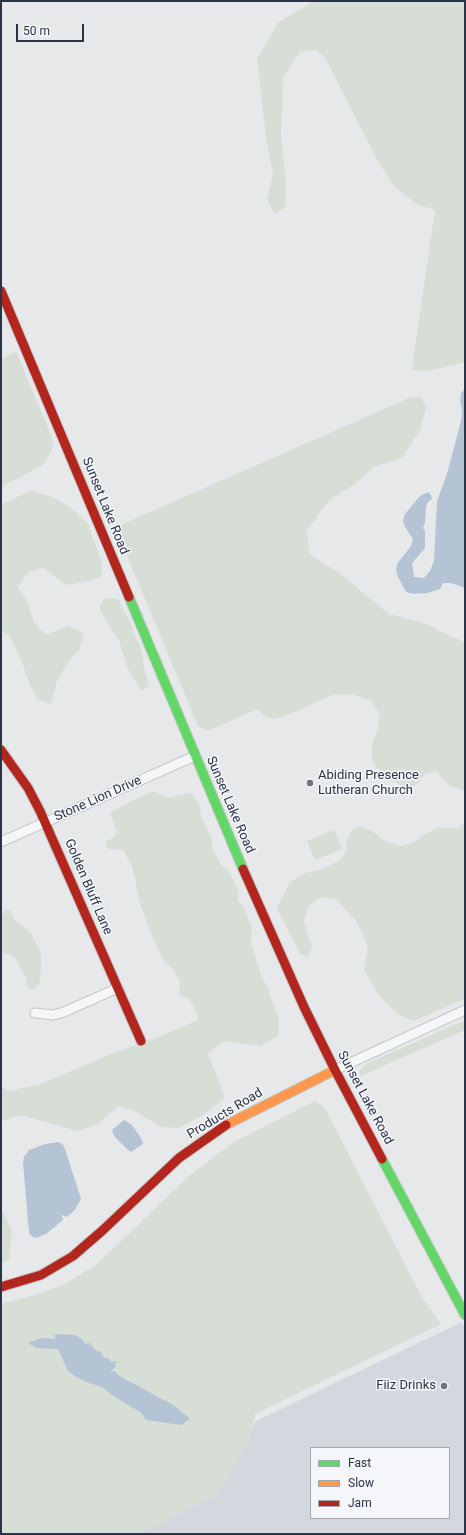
<!DOCTYPE html>
<html>
<head>
<meta charset="utf-8">
<style>
  body { margin:0 }
  #map { position:relative; width:466px; height:1535px; overflow:hidden; background:#e6e8ea; font-family:Roboto,sans-serif }
  canvas { display:block }
  .frame { position:absolute; inset:0; border:2px solid #2b3445; pointer-events:none }
  .legend { position:absolute; left:310px; top:1447px; width:140px; height:72px; box-sizing:border-box; background:#f4f6f9; border:1px solid #a4a8b1; margin:0; padding:5px 7px; list-style:none; font-size:12px; color:#2b3445 }
  .legend li { display:flex; align-items:center; gap:8px; height:20px }
  .legend b { width:20px; border:1px solid #a4a8b1 }
  .scale { position:absolute; left:16px; top:24px; width:68px; height:18px; box-sizing:border-box; border:2px solid #2b3445; border-top:0; padding-left:5px; font-size:12px; line-height:14px; white-space:nowrap; color:#2b3445; -webkit-text-stroke:3px #f4f6f9; paint-order:stroke }
</style>
</head>
<body>
<div id="map">
<canvas width="466" height="1535"></canvas>
<div class="frame"></div>
<ul class="legend">
<li><b style="height:5px;background:#63d668"></b>Fast</li>
<li><b style="height:5px;background:#ff974d"></b>Slow</li>
<li><b style="height:5px;background:#b3261e"></b>Jam</li>
</ul>
<div class="scale">50 m</div>
</div>
<script>
const ctx = document.querySelector('canvas').getContext('2d');
ctx.lineJoin = 'round';
function fill(path, color) {
  ctx.fillStyle = color;
  ctx.fill(path, 'evenodd');
}
function poly(rows) {
  const path = new Path2D();
  for (const r of rows) {
    path.moveTo(r[0], r[1]);
    for (let i = 2; i < r.length; i += 2) path.lineTo(r[i], r[i + 1]);
  }
  return path;
}
function strokePath(path, color, width, dash) {
  ctx.strokeStyle = color;
  ctx.lineWidth = width;
  ctx.lineCap = dash ? 'butt' : 'round';
  ctx.setLineDash(dash || []);
  ctx.stroke(path);
}
function write(font, color, halo, rows, align = 'center') {
  ctx.font = font + ' Roboto,sans-serif';
  ctx.lineWidth = 3;
  ctx.setLineDash([]);
  ctx.textBaseline = 'middle';
  ctx.strokeStyle = halo;
  ctx.fillStyle = color;
  for (const [text, x, y, turn = 0] of rows) {
    ctx.save();
    ctx.translate(x, y);
    ctx.rotate((+turn || 0) * Math.PI / 180);
    ctx.textAlign = isNaN(turn) ? turn : align;
    if (halo) ctx.strokeText(text, 0, 0);
    ctx.fillText(text, 0, 0);
    ctx.restore();
  }
}
fill(poly([
  [462,1322,465,1328,465,1534,139,1534,218,1494,256,1421],
  [311,1448,449,1448,449,1518,311,1518]
]), '#d4d7dd');
fill(poly([
  [314,1,465,1,465,363,461,363,425,372,412,369,435,210,416,204,393,185,379,163,326,59,316,50,300,52,283,77,281,136,286,185,285,207,275,214,267,200,273,174,266,137,257,58,279,22],
  [16,352,52,437,53,448,43,465,1,487,1,359],
  [421,397,426,407,420,431,401,458,372,468,354,485,330,499,307,530,309,554,339,573,389,614,427,624,447,635,465,642,465,793,463,790,450,786,437,772,426,773,416,785,404,788,378,769,372,759,372,746,378,728,380,715,371,701,352,694,332,695,295,712,274,719,264,716,258,709,207,731,198,726,118,534,123,524,409,398],
  [31,491,52,497,70,507,88,524,101,560,101,577,84,582,66,585,43,568,28,572,18,587,28,603,34,623,46,635,67,626,84,633,79,650,68,662,57,681,51,704,37,699,30,685,23,665,11,638,1,630,1,504],
  [105,598,118,599,131,624,142,651,144,668,149,686,141,691,127,667,119,640,104,618,99,607],
  [154,791,167,798,191,793,199,803,201,816,212,839,212,848,222,866,229,871,239,892,238,901,243,906,252,926,251,943,260,972,268,989,279,1020,278,1036,260,1046,223,1041,208,1053,223,1092,224,1098,203,1115,178,1128,162,1127,133,1110,119,1106,96,1125,78,1131,21,1115,1,1121,1,1086,8,1091,38,1085,109,1055,164,1035,198,1020,198,1015,189,998,181,996,179,994,180,981,173,968,163,960,151,933,141,907,132,866,123,850,109,849,106,846,107,841,113,838,117,833,110,813,138,798],
  [465,822,465,999,413,1021,396,1013,378,994,364,969,368,947,356,921,337,900,322,897,309,905,304,922,312,947,308,957,300,954,277,909,289,883,305,873,322,869,339,861,347,851,347,840,351,831,361,826,372,831,385,841,400,846,413,843,425,834,440,827,456,829],
  [334,830,342,849,315,860,307,841],
  [6,910,11,911,14,920,26,928,32,935,41,954,41,971,39,985,31,990,27,986,26,977,14,956,6,953,1,955,1,917],
  [465,1020,465,1030,360,1076,360,1070,366,1064],
  [315,1101,324,1107,423,1299,441,1324,255,1414,250,1439,218,1494,139,1534,1,1534,1,1304,35,1295,63,1285,96,1265,189,1176,234,1142],
  [1,1208,12,1230,9,1260,1,1262]
]), '#d6ded6');
fill(poly([
  [465,389,465,589,463,587,451,583,443,583,440,589,427,593,413,594,406,592,398,577,396,570,397,564,411,546,413,539,404,525,403,520,405,514,420,496,428,492,431,495,432,499,428,502,426,506,425,523,423,528,425,531,425,548,412,563,414,577,424,578,430,571,434,561,437,501,447,474,461,421,462,411,460,400,461,393],
  [124,1120,132,1125,141,1138,143,1144,131,1152,127,1149,114,1136,112,1130],
  [59,1142,63,1145,65,1149,81,1199,75,1210,67,1217,62,1215,63,1220,46,1234,36,1238,32,1237,29,1233,23,1163,24,1157,29,1150,45,1144],
  [61,1334,75,1335,82,1339,85,1344,90,1343,94,1349,102,1353,104,1358,108,1358,111,1362,117,1361,115,1364,116,1367,110,1372,115,1371,118,1375,175,1406,190,1419,181,1425,146,1420,140,1412,115,1397,102,1387,89,1383,76,1377,68,1371,58,1349,37,1348,28,1343,42,1338,56,1339,54,1335]
]), '#b4c4d5');
const street = poly([
  [1,842,195,756],
  [35,1013,53,1015,64,1012,118,988],
  [335,1070,465,1010]
]);
const fast = poly([
  [129,597,243,869],
  [382,1159,465,1315]
]);
const slow = poly([
  [226,1125,335,1070]
]);
const jam = poly([
  [1,291,129,597],
  [1,750,28,788,40,811,141,1041],
  [243,869,304,1007,335,1070,382,1159],
  [1,1287,41,1275,73,1256,103,1230,179,1158,226,1125]
]);
strokePath(street, '#c4c6c8', 11);
strokePath(fast, '#c4c6c8', 11);
strokePath(slow, '#c4c6c8', 11);
strokePath(jam, '#c4c6c8', 11);
strokePath(street, '#f5f6f7', 9);
strokePath(fast, '#63d668', 9);
strokePath(slow, '#ff974d', 9);
strokePath(jam, '#b3261e', 9);
for (const [x, y, r, color] of [
  [310,783,4,"#6c737f"],
  [444,1386,4,"#6c737f"]
]) {
  const dot = new Path2D();
  dot.arc(x, y, r, 0, 2 * Math.PI);
  ctx.fillStyle = color;
  ctx.fill(dot);
  strokePath(dot, '#f4f6f9', 1.5);
}
write('13px', '#2b3445', '#f4f6f9', [
  ["Sunset Lake Road",105,506,68],
  ["Stone Lion Drive",98,799,-24],
  ["Sunset Lake Road",230,805,67],
  ["Golden Bluff Lane",88,887,67],
  ["Sunset Lake Road",365,1098,62],
  ["Products Road",225,1114,-31]
]);
write('13px', '#2b3445', '#f4f6f9', [
  ["Abiding Presence",318,776],
  ["Lutheran Church",318,791],
  ["Fiiz Drinks",436,1386,"right"]
], 'left');
</script>
</body>
</html>
